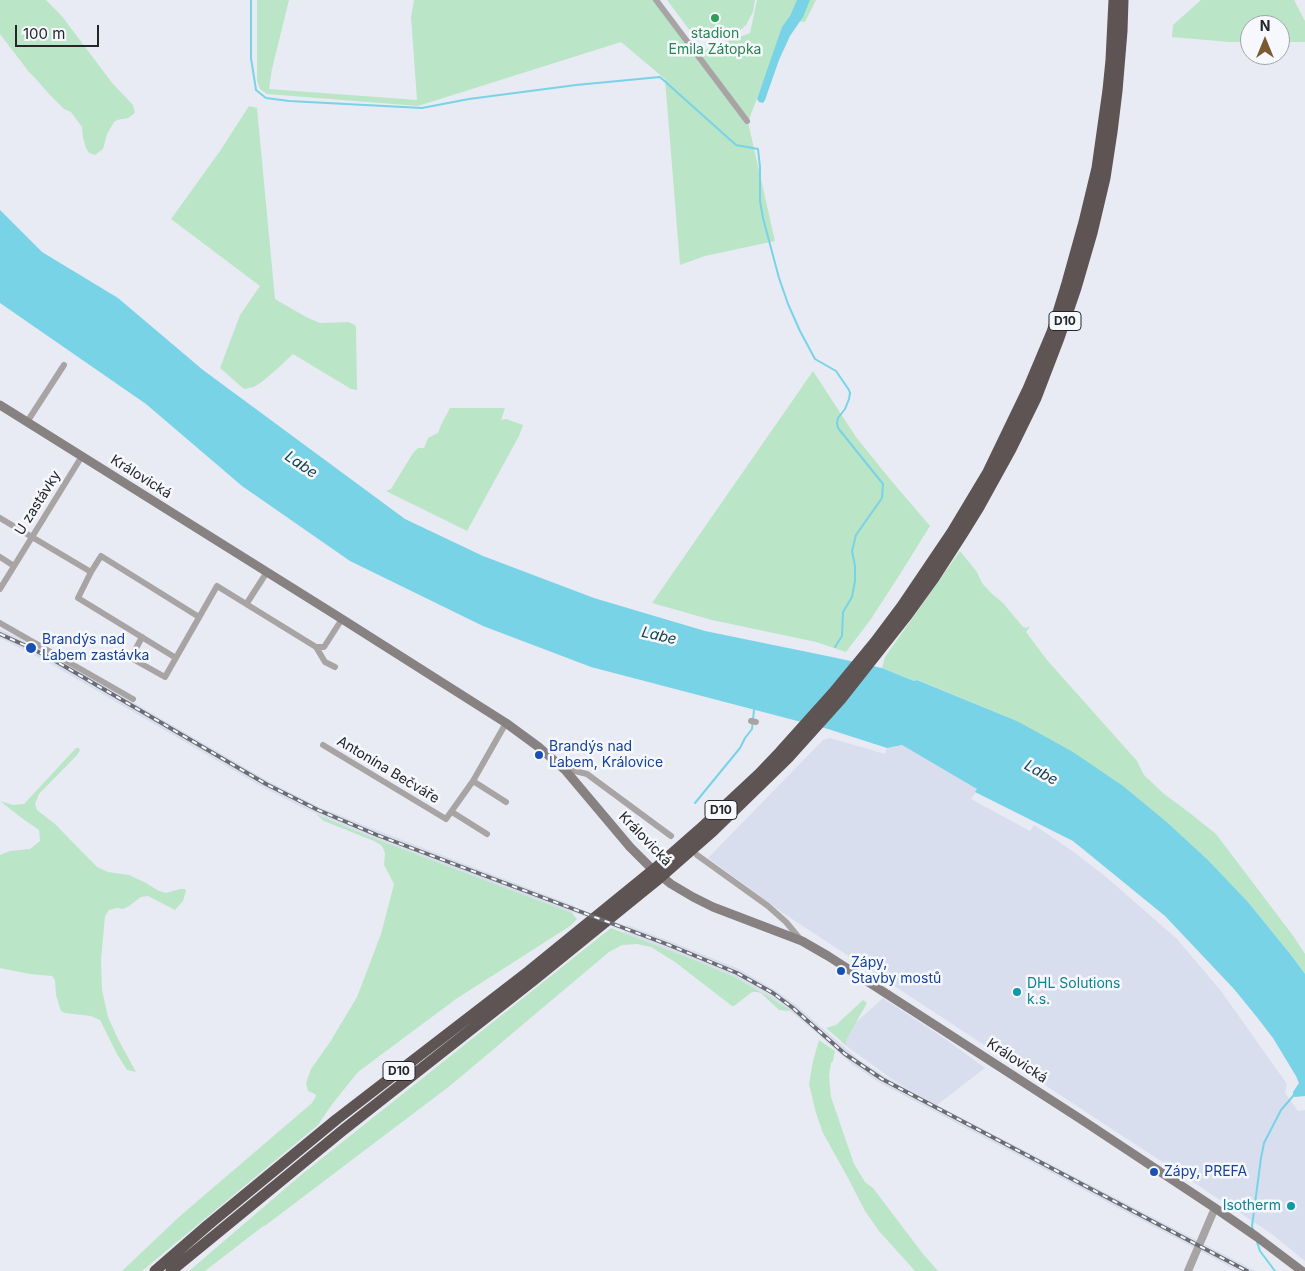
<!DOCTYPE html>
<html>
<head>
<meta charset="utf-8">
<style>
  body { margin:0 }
  #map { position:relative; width:1305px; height:1271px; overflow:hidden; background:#e8ebf4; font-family:Inter,sans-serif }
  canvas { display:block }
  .north { position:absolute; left:1240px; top:15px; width:50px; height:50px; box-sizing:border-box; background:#f6f8fe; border:1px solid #a2a4a9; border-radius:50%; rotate:0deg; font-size:14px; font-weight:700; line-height:20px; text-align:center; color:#252629 }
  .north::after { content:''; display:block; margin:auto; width:18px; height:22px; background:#7b5a30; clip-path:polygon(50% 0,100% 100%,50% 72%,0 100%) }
  .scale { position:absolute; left:15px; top:25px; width:84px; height:22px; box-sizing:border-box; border:2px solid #252629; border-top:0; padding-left:6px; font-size:15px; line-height:18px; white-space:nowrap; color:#252629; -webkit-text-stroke:4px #f6f8fe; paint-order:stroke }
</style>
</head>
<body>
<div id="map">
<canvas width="1305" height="1271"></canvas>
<div class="north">N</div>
<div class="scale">100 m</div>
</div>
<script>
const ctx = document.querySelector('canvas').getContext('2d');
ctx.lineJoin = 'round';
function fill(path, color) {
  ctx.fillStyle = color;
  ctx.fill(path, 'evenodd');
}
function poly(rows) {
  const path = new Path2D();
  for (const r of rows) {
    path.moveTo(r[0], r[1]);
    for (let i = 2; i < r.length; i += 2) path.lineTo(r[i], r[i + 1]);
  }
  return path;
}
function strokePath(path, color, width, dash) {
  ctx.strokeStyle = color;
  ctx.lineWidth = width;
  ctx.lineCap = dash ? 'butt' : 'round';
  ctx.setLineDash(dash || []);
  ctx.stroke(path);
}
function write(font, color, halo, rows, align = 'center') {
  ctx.font = font + ' Inter,sans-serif';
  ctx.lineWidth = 5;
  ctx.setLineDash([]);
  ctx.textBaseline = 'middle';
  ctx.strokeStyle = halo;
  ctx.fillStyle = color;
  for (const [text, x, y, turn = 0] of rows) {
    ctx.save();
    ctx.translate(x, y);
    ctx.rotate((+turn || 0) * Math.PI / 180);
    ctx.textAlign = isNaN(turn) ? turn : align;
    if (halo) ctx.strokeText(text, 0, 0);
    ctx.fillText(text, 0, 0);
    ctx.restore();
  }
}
fill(poly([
  [0,629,33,644,54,656,268,781,319,807,379,831,575,906,575,907,626,926,627,925,670,941,739,969,775,990,796,1005,858,1059,884,1076,913,1092,892,1079,841,1042,854,1024,883,998,944,1038,985,1068,937,1105,1256,1271,1238,1271,880,1083,853,1065,806,1024,781,1004,759,990,735,977,687,957,624,933,624,931,573,912,572,913,376,839,301,807,264,788,49,663,0,638],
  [830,738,885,754,887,748,902,745,978,789,971,799,1030,831,1034,825,1071,850,1105,876,1177,939,1221,991,1287,1084,1285,1093,1298,1111,1305,1110,1305,1261,1272,1234,783,913,708,858,823,740]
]), '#d8deee');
fill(poly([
  [0,0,46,0,61,15,113,84,133,105,135,113,128,118,117,120,114,122,107,134,103,149,95,155,89,153,86,148,83,138,82,127,71,112,64,109,49,94,35,78,29,72,0,34],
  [257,0,289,0,272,69,269,89,417,100,411,17,414,0,658,0,699,52,750,33,757,0,816,0,805,22,787,20,748,122,775,241,705,256,680,265,665,79,621,42,418,106,267,94,260,89,257,81],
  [667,0,755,0,753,12,746,25,735,35,724,39,710,37,701,31,694,36],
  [1201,0,1294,0,1305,21,1305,42,1280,42,1280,25,1250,25,1250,42,1229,42,1172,37,1173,25],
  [249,106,257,108,275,299,306,317,320,323,348,322,355,325,356,327,357,390,351,389,293,354,277,369,263,381,254,387,244,389,220,368,240,315,260,286,171,219,220,151],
  [813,371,856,437,889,478,930,526,902,571,871,619,846,652,816,642,712,620,652,603],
  [450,408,505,408,501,420,506,419,523,425,519,436,467,531,386,491,391,489,413,453,418,448,424,448,428,438,438,433,441,425],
  [960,551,977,572,982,583,991,593,1003,603,1023,627,1026,628,1030,626,1026,632,1047,660,1137,761,1144,775,1163,793,1191,814,1216,834,1294,937,1305,954,1305,974,1291,955,1248,902,1208,860,1169,824,1017,721,918,680,914,681,882,668,885,657],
  [76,748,79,748,80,750,77,755,39,794,35,804,37,810,55,824,97,867,108,872,129,875,146,883,159,891,166,893,180,889,185,889,186,891,183,901,175,910,148,896,141,897,129,906,123,909,117,908,109,910,105,916,101,960,102,990,108,1017,118,1039,136,1072,127,1070,117,1054,100,1020,91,1016,65,1013,61,1011,56,995,55,980,52,976,30,974,0,968,0,855,10,851,30,849,40,841,39,830,23,819,0,801,13,805,24,804],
  [316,814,376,839,572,913,577,919,570,926,456,999,358,1072,333,1103,318,1125,142,1271,122,1271,180,1216,312,1103,316,1096,315,1094,308,1091,306,1083,311,1069,330,1042,357,997,381,934,394,884,384,865,385,853,382,846,374,841,324,821],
  [611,928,687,957,735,977,770,997,791,1011,779,1010,761,993,757,992,752,992,734,1006,732,1006,675,962,651,947,637,944,622,945,609,952,451,1085,266,1225,262,1227,205,1271,189,1271,301,1175],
  [863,1000,867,1003,846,1040,846,1045,826,1028,836,1025],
  [819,1040,835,1051,833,1061,831,1063,829,1076,831,1097,854,1164,865,1182,873,1188,923,1254,938,1271,915,1271,879,1231,865,1211,848,1178,823,1133,816,1113,809,1084,813,1061]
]), '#bbe5c7');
fill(poly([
  [797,0,810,0,803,17,790,36,779,60,765,100,763,103,759,102,757,99,782,27,790,16],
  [0,210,42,252,118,298,203,370,405,519,483,556,594,598,705,631,832,657,882,668,914,681,917,680,1017,721,1073,752,1123,786,1169,824,1208,860,1248,902,1291,955,1305,974,1305,1096,1295,1097,1293,1095,1293,1092,1299,1083,1296,1076,1273,1038,1256,1016,1234,989,1165,916,1073,841,975,792,977,789,902,745,887,748,828,729,591,667,483,626,350,561,242,486,146,404,0,303]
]), '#78d3e7');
strokePath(poly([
  [251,0,251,58,256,90,266,98,289,101,422,108,469,99,576,85,660,77,736,145,758,149,760,167,760,201,763,218,779,278,788,304,800,331,815,359,836,371,849,390,850,393,849,399,845,409,838,418,837,423,838,428,883,484,882,498,856,535,852,551,855,566,855,581,852,597,843,612,842,636,835,647],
  [695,803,740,748,745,738,752,729,754,710,756,708],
  [1253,1230,1252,1226,1261,1158,1264,1143,1281,1110,1294,1095],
  [1257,1242,1260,1251,1275,1271]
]), '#78d3e7', 2);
strokePath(poly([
  [656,0,747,121],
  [27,422,64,365],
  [0,518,91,572],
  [0,557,14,566],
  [0,589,82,456],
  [247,603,267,572],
  [0,623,133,699],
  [142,637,131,658,165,677,217,586,316,647,324,647,342,619],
  [316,647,325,662,335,667],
  [176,658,78,598,91,572,101,556,199,617],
  [751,721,756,722],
  [323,745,446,819,473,781,506,723],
  [566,771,575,771,587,774,671,836],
  [473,781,506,802],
  [452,812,487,834],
  [697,855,768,906,786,922,801,940]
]), '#a9a4a4', 6);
strokePath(poly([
  [1188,1271,1215,1208]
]), '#a9a4a4', 8);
strokePath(poly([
  [0,405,342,619,506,723,540,748,566,771,630,847,650,867,671,884,693,897,713,907,802,941,828,956,1082,1120,1215,1208,1257,1237,1302,1271]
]), '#888181', 9);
strokePath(poly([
  [155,1271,208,1225,337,1119,529,971,658,866,700,829,759,774,780,752,833,693,875,642,902,606,952,532,988,472,1028,389,1052,332,1067,283,1084,222,1097,168,1108,90,1111,60,1114,0],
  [171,1271,342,1131,534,980,656,881,713,831,788,758,841,699,908,614,934,578,963,533,979,507,1011,449,1036,398,1059,338,1076,288,1092,233,1105,178,1112,132,1117,91,1122,31,1123,0]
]), '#5e5454', 11);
const rail = poly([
  [0,634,31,648,52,659,266,784,318,810,377,835,669,945,737,973,773,993,793,1008,845,1054,882,1079,1247,1271]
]);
strokePath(rail, '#6a6c71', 4);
strokePath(rail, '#f6f8fe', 2, [5.5]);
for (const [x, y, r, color] of [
  [715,18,5,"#2e9e5b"],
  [31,648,6,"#1a4fb4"],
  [539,755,5,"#1a4fb4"],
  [841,971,5,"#1a4fb4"],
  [1017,992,5,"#0f9aa8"],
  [1154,1172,5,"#1a4fb4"],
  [1291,1206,5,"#0f9aa8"]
]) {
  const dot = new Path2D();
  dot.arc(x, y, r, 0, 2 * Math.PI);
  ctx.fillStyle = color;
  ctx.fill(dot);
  strokePath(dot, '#f6f8fe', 2);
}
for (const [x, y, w] of [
  [1065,321,32],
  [721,810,32],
  [399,1071,32]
]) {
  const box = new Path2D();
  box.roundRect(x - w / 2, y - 9.5, w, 19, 4);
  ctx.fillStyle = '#f6f8fe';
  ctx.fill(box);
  strokePath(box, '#252629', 1);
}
write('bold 12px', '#252629', null, [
  ["D10",1065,321],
  ["D10",721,810],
  ["D10",399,1071]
]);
write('14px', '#27864d', '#f6f8fe', [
  ["stadion",715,34],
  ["Emila Zátopka",715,50]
]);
write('14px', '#252629', '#f6f8fe', [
  ["Královická",141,477,32],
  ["U zastávky",38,503,-58],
  ["Antonína Bečváře",388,770,31],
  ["Královická",645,839,46],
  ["Královická",1017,1061,33]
]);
write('14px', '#164399', '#f6f8fe', [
  ["Brandýs nad",42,640],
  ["Labem zastávka",42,656],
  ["Brandýs nad",549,747],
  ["Labem, Královice",549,763],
  ["Zápy,",851,963],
  ["Stavby mostů",851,979],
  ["Zápy, PREFA",1164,1172]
], 'left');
write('14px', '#0d838f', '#f6f8fe', [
  ["DHL Solutions",1027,984],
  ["k.s.",1027,1000],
  ["Isotherm",1281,1206,"right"]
], 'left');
write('italic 15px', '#17424a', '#f6f8fe', [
  ["Labe",301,465,34],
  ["Labe",659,636,13],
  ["Labe",1041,773,29]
]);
</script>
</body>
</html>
